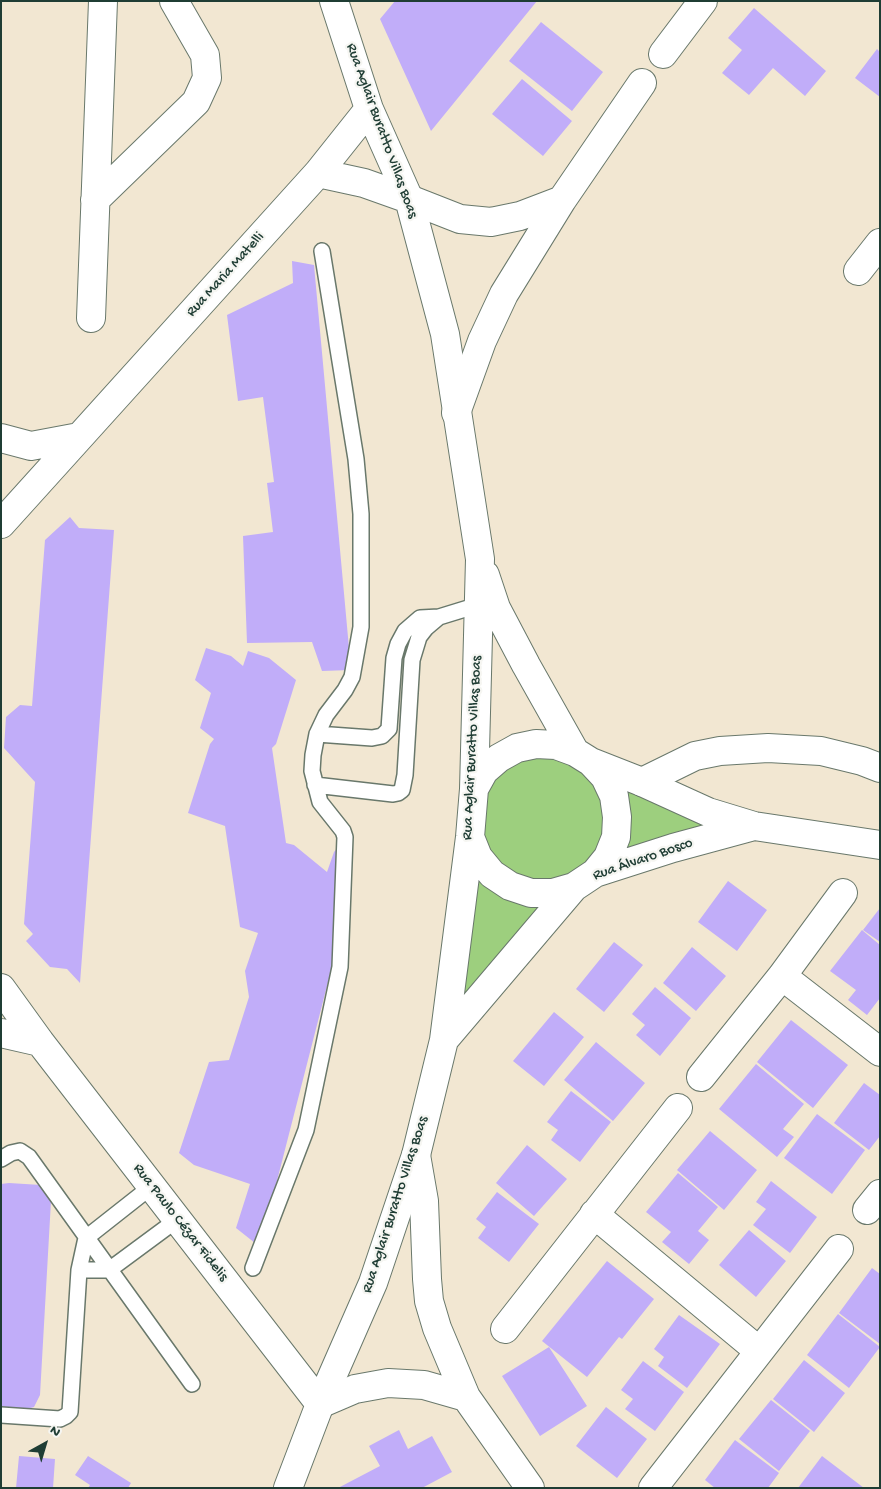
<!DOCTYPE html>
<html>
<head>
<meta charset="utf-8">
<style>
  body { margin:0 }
  #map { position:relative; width:881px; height:1489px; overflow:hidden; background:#f2e7d2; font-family:"Gochi Hand",sans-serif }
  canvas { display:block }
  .frame { position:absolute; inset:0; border:2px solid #1f3d34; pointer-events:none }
  .north { position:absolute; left:20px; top:1419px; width:50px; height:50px; -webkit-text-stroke:4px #f6f6f2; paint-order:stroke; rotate:39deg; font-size:14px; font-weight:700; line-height:20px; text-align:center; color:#1f3d34 }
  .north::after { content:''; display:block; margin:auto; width:18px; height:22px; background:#1f3d34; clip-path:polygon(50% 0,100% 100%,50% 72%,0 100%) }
</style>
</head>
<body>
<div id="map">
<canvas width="881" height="1489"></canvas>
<div class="frame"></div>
<div class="north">N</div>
</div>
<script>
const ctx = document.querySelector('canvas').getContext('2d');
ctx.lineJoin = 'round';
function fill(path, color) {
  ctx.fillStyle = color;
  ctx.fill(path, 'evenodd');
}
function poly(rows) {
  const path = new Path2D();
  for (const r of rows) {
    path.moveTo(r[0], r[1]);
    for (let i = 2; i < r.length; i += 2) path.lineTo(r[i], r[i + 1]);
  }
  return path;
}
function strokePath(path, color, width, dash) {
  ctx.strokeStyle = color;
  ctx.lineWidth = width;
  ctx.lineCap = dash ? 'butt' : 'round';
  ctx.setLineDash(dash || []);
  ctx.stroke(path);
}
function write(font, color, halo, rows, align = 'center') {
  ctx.font = font + ' "Gochi Hand",sans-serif';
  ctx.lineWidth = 4.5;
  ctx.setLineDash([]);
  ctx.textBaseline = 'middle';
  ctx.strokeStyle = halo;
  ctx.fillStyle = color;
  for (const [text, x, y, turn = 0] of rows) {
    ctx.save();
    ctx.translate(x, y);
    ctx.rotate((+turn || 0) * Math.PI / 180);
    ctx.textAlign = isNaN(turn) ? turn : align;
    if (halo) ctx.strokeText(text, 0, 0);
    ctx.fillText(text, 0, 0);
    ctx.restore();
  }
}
fill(poly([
  [558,755,595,779,609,821,594,862,556,884,513,878,484,848,478,807,486,787,516,759],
  [613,777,730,826,611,860],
  [476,865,556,899,455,1014]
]), '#9dcf7e');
fill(poly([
  [395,1,537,1,431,131,380,19],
  [754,8,826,71,805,96,773,68,749,95,722,73,742,50,728,38],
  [541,22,603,72,572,111,509,61],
  [877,49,880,52,880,97,855,78],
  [522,79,572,121,543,156,492,114],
  [292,261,314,265,351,670,322,671,312,642,247,643,243,536,273,532,267,483,274,482,263,397,238,401,227,315,293,283],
  [70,517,79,528,114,530,80,983,67,969,50,967,26,941,33,934,24,924,35,782,4,748,6,717,20,705,32,706,45,540],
  [206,648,231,656,243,666,248,651,269,658,296,680,276,744,272,748,286,843,294,845,327,872,334,852,343,841,338,943,260,1247,236,1228,250,1184,194,1165,179,1153,209,1062,229,1060,249,997,245,971,258,933,240,927,225,826,188,813,210,744,214,739,200,728,211,693,195,680],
  [728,881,767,910,737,951,698,922],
  [880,908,880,942,863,930],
  [862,930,880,945,880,998,867,1015,848,1000,856,990,830,971],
  [614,942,643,965,604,1012,576,989],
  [692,947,726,976,696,1011,663,983],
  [655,987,691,1018,660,1056,636,1035,645,1025,632,1014],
  [554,1012,584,1037,544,1086,513,1061],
  [791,1020,848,1065,813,1108,757,1062],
  [596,1042,645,1083,613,1121,564,1080],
  [756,1064,804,1104,783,1129,794,1137,777,1157,719,1109],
  [864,1083,880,1095,880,1136,869,1150,834,1123],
  [571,1091,611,1122,580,1162,551,1140,558,1130,547,1122],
  [817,1114,865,1150,832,1194,784,1158],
  [710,1131,757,1170,724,1210,677,1170],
  [527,1145,567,1179,534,1216,496,1183],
  [678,1173,718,1207,698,1231,709,1240,689,1264,662,1242,671,1232,646,1212],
  [771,1181,817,1217,790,1253,753,1225,766,1209,756,1202],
  [9,1183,41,1185,51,1201,40,1395,34,1407,24,1410,1,1409,1,1184],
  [497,1192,539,1224,509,1262,478,1238,486,1227,476,1219],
  [749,1230,786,1261,756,1297,719,1265],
  [607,1261,654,1299,622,1339,619,1337,587,1377,542,1341],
  [872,1268,880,1274,880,1344,839,1313],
  [838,1314,880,1347,849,1388,807,1355],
  [679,1315,720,1344,687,1388,658,1366,664,1357,654,1349],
  [549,1347,587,1406,540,1436,502,1376],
  [804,1360,845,1393,814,1432,773,1399],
  [643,1361,684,1392,655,1431,625,1409,633,1399,621,1390],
  [771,1400,810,1431,779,1471,739,1439],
  [606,1407,647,1439,617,1478,576,1446],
  [399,1430,408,1449,432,1436,452,1472,422,1488,338,1488,380,1466,369,1446],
  [735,1440,779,1473,768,1488,715,1488,705,1480],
  [19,1456,55,1459,53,1488,16,1488],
  [88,1456,131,1483,128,1488,88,1488,90,1485,75,1475],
  [822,1456,864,1488,798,1488]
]), '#c1adf9');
const lane = poly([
  [317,734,372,738,382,736,389,729,394,658,398,644,405,631,420,618,439,617,478,605],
  [315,785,393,794,398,793,402,790,405,775,412,660,419,637,426,628,439,617],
  [1,1159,11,1153,20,1151,29,1157,192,1384],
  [253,1268,306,1130,340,967,345,837,343,831,320,802,312,771,313,755,317,734,326,715,345,690,352,677,361,627,361,514,356,459,322,251],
  [79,1270,109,1270,178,1219],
  [1,1415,60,1419,66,1416,70,1412,79,1270,86,1238,152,1186]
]);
const street = poly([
  [663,54,703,1],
  [409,199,460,219,491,222,520,216,562,200],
  [95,200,196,102,207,78,205,55,174,1],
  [858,271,880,243],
  [91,318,103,1],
  [456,413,482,341,504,294,562,200,642,83],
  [642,782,695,756,720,751,768,748,821,751,862,761,880,768],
  [782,976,880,1052],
  [701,1077,782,976,843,893],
  [416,1155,424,1201,427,1279,429,1301,437,1328,466,1397,530,1488],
  [867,1210,880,1194],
  [594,1214,759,1351],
  [505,1329,678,1108],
  [320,1404,355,1389,388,1383,424,1385,466,1397],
  [653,1488,839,1249]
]);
const secondary = poly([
  [318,173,364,183,409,199],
  [1,438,31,446,79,437],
  [1,524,318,173,369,109],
  [485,575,496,608,526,665,575,752],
  [591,762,605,777,614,796,617,817,616,837,608,857,595,873],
  [474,789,484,771,499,758,517,748,536,744,556,745,575,752,591,762,642,782,708,812,754,826,880,845],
  [470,837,478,857,492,874,510,886,531,893,553,893,574,887,595,873,673,848,754,826],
  [1,988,40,1042,320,1404],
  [1,1033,40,1042],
  [444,1040,574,887],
  [288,1488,320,1404,373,1283,416,1155,444,1040,470,837,474,789,480,559,445,334,409,199,369,109,334,1]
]);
strokePath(lane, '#69786b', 18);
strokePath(street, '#69786b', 30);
strokePath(secondary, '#69786b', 30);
strokePath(lane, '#fff', 15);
strokePath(street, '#fff', 28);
strokePath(secondary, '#fff', 28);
write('15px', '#1f3d34', '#f6f6f2', [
  ["Rua Aglair Buratto Villas Boas",381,131,70],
  ["Rua Maria Matelli",226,275,-48],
  ["Rua Aglair Buratto Villas Boas",473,748,-87],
  ["Rua Álvaro Bosco",643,860,-19],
  ["Rua Aglair Buratto Villas Boas",396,1205,-72],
  ["Rua Paulo Cézar Fidelis",180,1223,52]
]);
</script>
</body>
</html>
